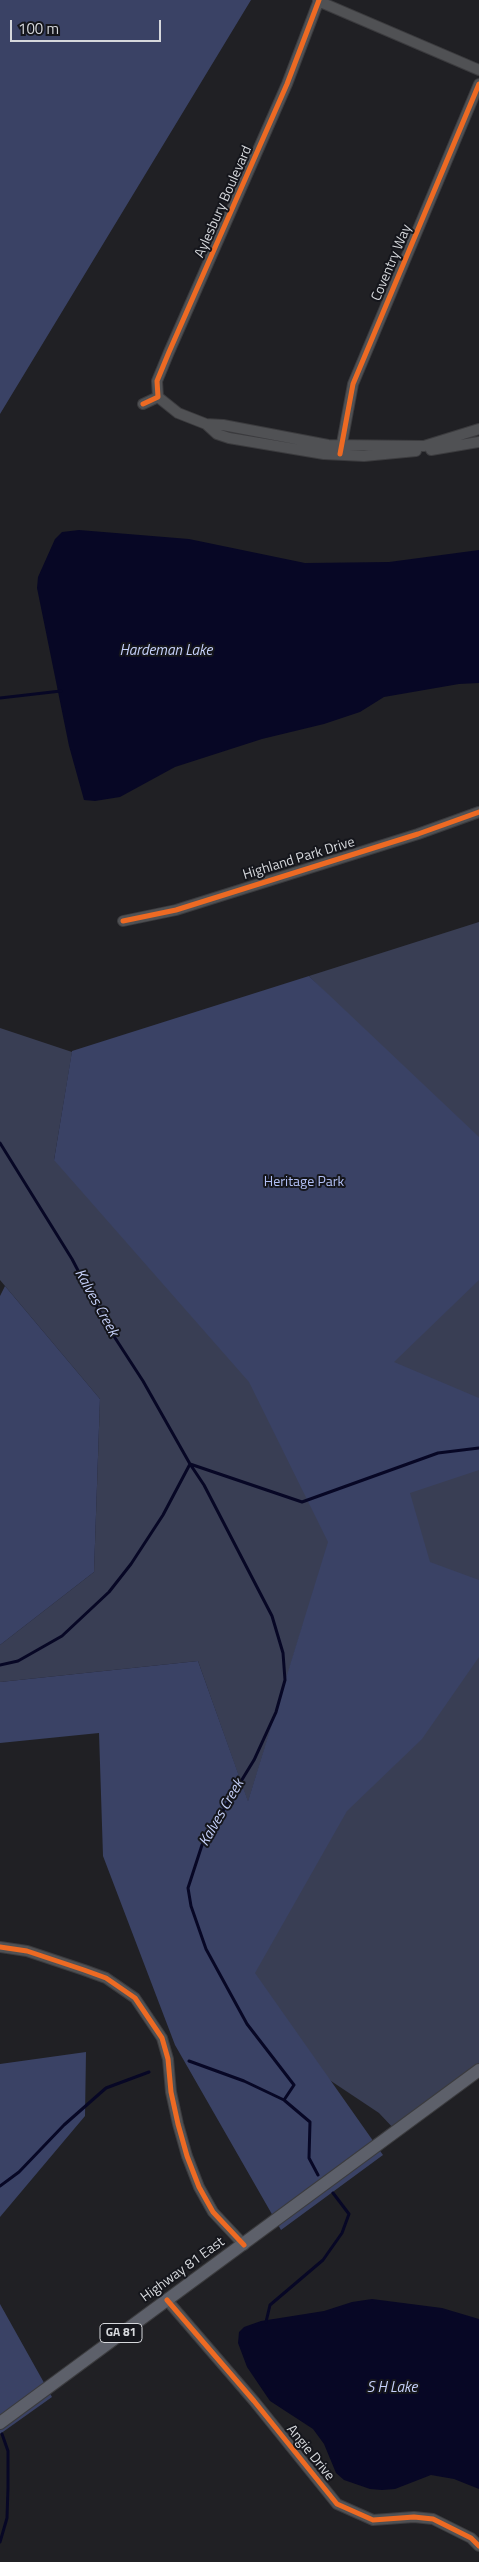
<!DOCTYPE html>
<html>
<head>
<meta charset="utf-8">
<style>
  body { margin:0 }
  #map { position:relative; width:479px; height:2562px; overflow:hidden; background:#202024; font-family:"Titillium Web",sans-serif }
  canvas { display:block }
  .scale { position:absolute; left:10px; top:20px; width:151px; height:22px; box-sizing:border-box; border:2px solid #d6d8dc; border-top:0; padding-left:6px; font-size:15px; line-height:18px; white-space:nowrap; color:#d6d8dc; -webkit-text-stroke:4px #15161c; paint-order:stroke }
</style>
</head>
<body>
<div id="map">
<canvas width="479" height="2562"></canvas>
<div class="scale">100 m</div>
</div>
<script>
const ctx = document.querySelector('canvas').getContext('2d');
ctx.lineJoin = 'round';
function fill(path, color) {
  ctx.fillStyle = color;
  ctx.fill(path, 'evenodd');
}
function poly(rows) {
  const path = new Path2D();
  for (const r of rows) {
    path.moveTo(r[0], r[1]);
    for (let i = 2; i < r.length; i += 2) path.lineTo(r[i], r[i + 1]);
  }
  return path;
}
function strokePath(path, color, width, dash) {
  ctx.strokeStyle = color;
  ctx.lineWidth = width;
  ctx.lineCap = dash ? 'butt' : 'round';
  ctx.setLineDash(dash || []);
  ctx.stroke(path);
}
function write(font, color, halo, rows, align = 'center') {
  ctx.font = font + ' "Titillium Web",sans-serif';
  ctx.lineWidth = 4;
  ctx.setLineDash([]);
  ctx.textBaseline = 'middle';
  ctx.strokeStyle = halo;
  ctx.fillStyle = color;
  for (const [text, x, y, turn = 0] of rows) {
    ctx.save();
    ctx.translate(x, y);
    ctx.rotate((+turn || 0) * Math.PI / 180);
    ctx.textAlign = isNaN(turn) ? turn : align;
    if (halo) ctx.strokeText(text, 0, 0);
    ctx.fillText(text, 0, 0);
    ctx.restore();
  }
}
fill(poly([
  [479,922,479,2068,396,2131,379,2113,166,1971,311,1676,303,1625,248,1802,198,1661,0,1682,0,1645,94,1572,100,1399,0,1280,0,1028,72,1052,54,1160,326,993,309,976]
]), '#393e54');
fill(poly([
  [0,0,251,0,0,414],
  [309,976,479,1137,479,1280,394,1362,479,1398,479,1470,410,1493,430,1562,479,1580,479,1657,422,1739,347,1811,255,1973,383,2155,281,2230,175,2045,103,1856,99,1733,0,1743,0,1682,198,1661,248,1801,328,1542,249,1382,54,1160,72,1051],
  [5,1286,100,1399,94,1572,0,1645,0,1296],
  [86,2052,85,2116,0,2217,0,2064],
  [0,2304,52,2397,0,2434]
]), '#3a4265');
fill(poly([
  [79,530,189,539,305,563,389,562,479,550,479,683,459,684,384,697,360,712,324,724,262,739,175,767,120,797,95,801,84,800,69,746,37,588,38,577,55,539,62,532],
  [372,2299,442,2308,479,2319,479,2489,454,2479,431,2475,395,2489,382,2490,370,2489,344,2480,336,2473,324,2444,313,2429,270,2401,247,2367,238,2343,239,2332,244,2327,261,2321,324,2311,352,2302]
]), '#070725');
strokePath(poly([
  [0,698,61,691],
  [0,1143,72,1259,106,1324,143,1381,190,1464,204,1485,272,1616,283,1653,285,1680,276,1712,254,1760,202,1845,188,1888,191,1906,206,1949,247,2024,294,2085,284,2100],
  [190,1464,302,1502,438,1453,479,1448],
  [0,1665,18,1661,62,1636,109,1592,131,1564,163,1515,190,1464],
  [189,2061,244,2081,284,2100,310,2122,309,2158,318,2175],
  [0,2186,19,2172,64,2125,106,2088,149,2072],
  [266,2322,270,2305,323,2260,342,2233,349,2214,333,2193],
  [0,2542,7,2518,8,2488,8,2451,2,2434]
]), '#070725', 3);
const minor = poly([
  [318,1,479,70],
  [158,397,178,413,206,424,223,425,328,445,424,446,479,429],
  [143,404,158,397,157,381,169,352,287,84,319,0],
  [206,424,217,434,229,438,324,454,364,456,416,451],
  [431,450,479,442],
  [340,454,353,384,479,84],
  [123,921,176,910,418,834,479,812],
  [0,1947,27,1951,84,1970,106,1978,135,1998,162,2038,168,2059,171,2092,178,2124,187,2156,199,2187,213,2212,244,2245],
  [167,2300,254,2401,337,2504,373,2520,414,2517,433,2519,471,2538,479,2546]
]);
const major = poly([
  [0,2423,479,2070]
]);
strokePath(minor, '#3b3b3e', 12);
strokePath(major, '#3b3b3e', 14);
strokePath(minor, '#505154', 10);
strokePath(major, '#5d606a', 12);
strokePath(poly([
  [143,404,158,397,157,381,169,352,287,84,319,0],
  [340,454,353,384,479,84],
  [123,921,176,910,418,834,479,812],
  [0,1947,27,1951,84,1970,106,1978,135,1998,162,2038,168,2059,171,2092,178,2124,187,2156,199,2187,213,2212,244,2245],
  [167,2300,254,2401,337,2504,373,2520,414,2517,433,2519,471,2538,479,2546]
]), '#ed6a23', 5);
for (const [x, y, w] of [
  [121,2333,42]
]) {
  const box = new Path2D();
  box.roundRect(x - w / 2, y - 9.5, w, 19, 4);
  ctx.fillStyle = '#15161c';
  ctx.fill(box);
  strokePath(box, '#d6d8dc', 1);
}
write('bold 12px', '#d6d8dc', null, [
  ["GA 81",121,2333]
]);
write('14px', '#d6d8dc', '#15161c', [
  ["Aylesbury Boulevard",224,202,-66],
  ["Coventry Way",392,263,-67],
  ["Highland Park Drive",299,859,-17],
  ["Highway 81 East",183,2270,-36],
  ["Angie Drive",310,2453,51]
]);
write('14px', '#b2c0f5', '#15161c', [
  ["Heritage Park",304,1183]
]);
write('italic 15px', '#c6d1fa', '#15161c', [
  ["Hardeman Lake",166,651],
  ["Kalves Creek",96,1303,61],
  ["Kalves Creek",222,1813,-60],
  ["S H Lake",392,2388]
]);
</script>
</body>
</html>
